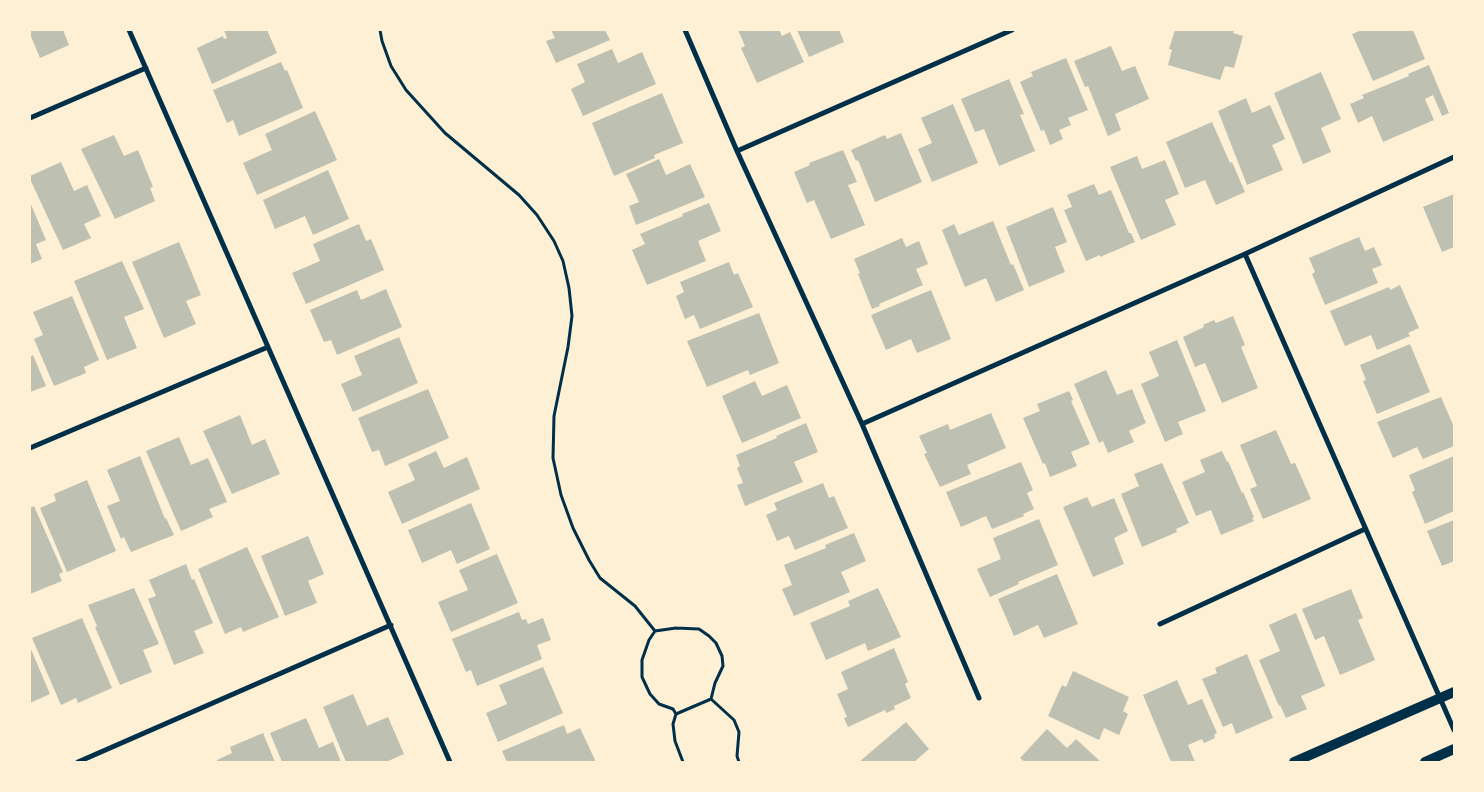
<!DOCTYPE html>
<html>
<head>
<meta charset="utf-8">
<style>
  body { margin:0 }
  #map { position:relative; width:1484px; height:792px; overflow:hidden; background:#fdf0d5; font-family:"Sofia Sans Condensed",sans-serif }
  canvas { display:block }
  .frame { position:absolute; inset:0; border:31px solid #fdf0d5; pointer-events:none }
</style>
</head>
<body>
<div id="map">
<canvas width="1484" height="792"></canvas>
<div class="frame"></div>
</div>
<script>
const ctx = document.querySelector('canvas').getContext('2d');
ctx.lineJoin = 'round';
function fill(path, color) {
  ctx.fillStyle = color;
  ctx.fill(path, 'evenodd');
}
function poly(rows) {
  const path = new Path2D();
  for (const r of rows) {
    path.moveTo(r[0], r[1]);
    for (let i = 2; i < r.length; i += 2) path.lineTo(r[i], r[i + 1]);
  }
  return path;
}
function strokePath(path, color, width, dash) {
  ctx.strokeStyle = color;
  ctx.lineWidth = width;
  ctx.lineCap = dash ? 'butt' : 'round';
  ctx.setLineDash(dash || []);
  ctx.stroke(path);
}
fill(poly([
  [30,30,63,30,69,45,40,58,30,34],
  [224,30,267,30,277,53,212,84,197,48,223,36,224,39,227,38],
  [551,30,605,30,610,40,556,63,546,41,555,38],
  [738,30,779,30,782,36,790,32,804,62,757,83,741,48,745,46],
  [797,30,839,30,844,42,809,57],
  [1175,30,1231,30,1234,31,1233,33,1243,36,1234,68,1225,66,1220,80,1168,65,1172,50,1169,49],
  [1362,30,1413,30,1425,59,1373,81,1352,34],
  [1111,46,1122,71,1135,66,1149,99,1115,114,1121,130,1108,136,1088,86,1085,87,1074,61],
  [612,49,618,63,642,52,656,84,583,116,571,89,585,82,577,64],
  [1066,58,1088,110,1068,118,1071,125,1059,130,1063,139,1050,145,1044,130,1041,131,1020,82,1033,76,1031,72],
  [281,62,285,71,287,70,303,108,239,136,233,120,227,123,213,90],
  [1429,65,1449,113,1442,116,1433,95,1425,99,1434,120,1383,142,1372,116,1358,123,1350,104,1364,98,1362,95,1409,76,1408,74],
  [1321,72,1341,119,1321,128,1331,152,1303,164,1274,93],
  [1009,79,1024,114,1020,115,1035,151,999,166,984,129,975,132,961,99],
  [662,93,683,143,654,155,655,158,614,176,592,123],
  [1246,98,1252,113,1270,105,1285,139,1272,145,1283,170,1247,185,1218,111],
  [953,104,978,163,932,182,918,149,932,143,921,118],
  [315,111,337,160,257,195,243,163,272,150,265,134],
  [1212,122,1230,163,1232,162,1245,192,1216,205,1205,180,1185,188,1166,142],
  [901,133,922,182,875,202,858,160,856,161,851,150,885,135,887,139],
  [114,135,124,156,138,150,153,187,150,188,155,201,115,219,81,149],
  [843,150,857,182,848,185,865,225,831,239,814,200,807,203,794,172,810,165,809,163],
  [1137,156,1142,169,1165,160,1179,194,1165,200,1176,225,1141,240,1110,167],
  [659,159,666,175,690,164,705,197,636,225,629,206,639,202,626,174],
  [61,162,74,191,87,185,101,216,84,224,91,238,63,250,30,179,30,176],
  [328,170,349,219,313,235,305,216,275,229,263,200],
  [1094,184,1099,195,1111,190,1129,233,1131,233,1135,242,1100,257,1100,255,1086,261,1064,210,1072,207,1067,195],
  [1454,194,1454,247,1442,252,1423,207],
  [30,202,46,240,36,244,42,259,30,264],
  [709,203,721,231,698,241,706,261,647,285,632,250,645,244,640,234,683,216,682,214],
  [1053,207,1067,242,1055,247,1065,272,1029,287,1006,227],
  [993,221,1011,265,1013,264,1024,290,996,302,986,278,965,287,942,230,954,224,959,235],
  [359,224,366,241,371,239,384,270,306,304,292,273,320,261,313,244],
  [1359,237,1365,251,1374,247,1382,265,1372,269,1378,283,1325,305,1312,274,1315,272,1309,258],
  [902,238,906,247,919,241,928,264,916,269,923,285,879,304,880,306,872,309,858,274,860,273,854,259],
  [179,242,201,295,186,301,196,324,164,338,132,262],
  [122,261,144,309,124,317,137,348,107,360,74,281],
  [729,262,734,275,738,273,753,307,700,329,694,315,685,319,676,296,684,292,680,282],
  [1400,285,1419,328,1408,333,1410,336,1377,350,1371,335,1345,346,1330,311,1389,287,1390,290],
  [386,289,402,327,337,355,331,340,324,342,310,310,357,290,361,300],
  [931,290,951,339,917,353,911,339,886,350,871,315],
  [72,296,99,360,84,367,86,373,54,386,34,339,43,335,33,312],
  [759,313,779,363,750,375,748,370,707,387,687,341],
  [1233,316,1245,345,1241,347,1258,388,1222,403,1205,363,1195,367,1183,337,1204,327,1203,325,1214,320,1216,323],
  [399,337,418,383,353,412,341,384,362,375,354,356],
  [1177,340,1206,411,1178,422,1183,434,1165,442,1141,384,1159,376,1149,352],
  [1410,344,1430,392,1377,414,1363,381,1366,380,1360,365],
  [30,353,31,356,33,355,46,386,30,392],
  [1106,370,1117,395,1132,389,1146,423,1129,431,1134,442,1108,453,1103,441,1099,443,1074,384],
  [755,381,762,396,787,385,801,418,742,443,722,396],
  [428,389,449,438,385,466,379,450,372,452,358,418],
  [1069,391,1073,400,1071,401,1090,444,1071,452,1077,466,1050,477,1045,463,1043,464,1023,418,1040,411,1037,404],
  [1441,397,1454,427,1454,446,1423,459,1417,447,1393,458,1377,422],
  [991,413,1006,448,967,465,971,474,940,487,924,454,927,453,919,436,948,424,950,430],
  [240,415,252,445,265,439,280,474,232,494,203,431],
  [806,423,818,452,794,462,803,482,745,506,737,485,743,483,737,468,740,466,736,455,777,438,776,436],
  [1276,430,1291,464,1295,463,1311,499,1263,519,1250,489,1257,486,1240,445],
  [179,437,191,465,208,458,227,502,209,509,213,517,181,531,146,451],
  [436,451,444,468,467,457,480,489,402,524,388,492,415,480,408,464],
  [1222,451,1227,462,1228,461,1242,493,1243,492,1254,517,1252,518,1254,521,1221,535,1211,510,1196,516,1182,482,1205,472,1200,460],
  [140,456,165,519,166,518,174,535,131,552,124,537,121,539,107,506,120,501,107,470],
  [1454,456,1454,511,1425,524,1412,492,1415,490,1409,475],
  [1021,462,1033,490,1027,493,1034,509,1023,514,1024,516,992,529,986,516,961,527,946,492],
  [1162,463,1189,523,1176,529,1177,532,1142,547,1121,494,1139,486,1134,474],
  [87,480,116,551,67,572,40,508,56,501,54,494],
  [823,483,829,498,834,496,848,528,795,550,789,536,777,541,766,515,777,510,774,503],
  [1087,497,1092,507,1114,498,1128,531,1114,538,1124,564,1093,577,1063,507],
  [471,503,490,549,457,564,451,550,422,563,408,530],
  [34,506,63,572,59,574,62,581,30,594,30,508],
  [1039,519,1058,565,1018,582,1019,584,990,597,977,569,1001,559,993,538],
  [1454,520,1454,561,1442,566,1427,531],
  [854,533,866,561,841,572,850,592,794,616,782,589,792,585,784,565,826,548,825,545],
  [308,536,324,574,308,581,317,603,285,616,261,556],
  [247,547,279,617,243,632,241,627,225,634,198,569],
  [497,554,518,603,451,632,438,602,468,590,459,570],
  [186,564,192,580,194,579,213,623,194,631,204,653,174,665,148,599,156,596,149,580],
  [1057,574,1078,624,1044,638,1038,625,1014,636,998,599],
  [134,588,159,644,143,650,152,672,120,685,95,627,97,626,88,605],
  [878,588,901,637,868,651,865,643,826,660,810,623,850,606,848,601],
  [1351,589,1363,618,1358,620,1375,660,1340,675,1324,636,1315,640,1302,609],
  [519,612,522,620,526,619,528,624,543,618,551,640,537,645,542,659,477,686,471,670,466,672,452,639],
  [1296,613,1325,686,1301,696,1307,709,1286,718,1280,705,1279,706,1259,660,1280,651,1269,625],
  [82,618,112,688,78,703,76,698,61,705,32,638],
  [30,647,50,694,30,703],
  [894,648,908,682,905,684,911,698,894,706,895,709,886,713,885,710,848,727,844,718,847,717,837,694,848,689,841,672],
  [1247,654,1273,718,1236,734,1232,723,1223,727,1202,679,1217,673,1215,668],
  [543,667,563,713,498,742,486,713,507,704,499,685],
  [1073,671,1129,697,1123,711,1128,714,1119,735,1104,728,1099,740,1048,716,1062,685,1066,687],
  [1177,680,1188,705,1202,699,1217,733,1214,735,1215,738,1204,743,1202,739,1188,745,1195,762,1171,762,1143,695],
  [353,694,367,726,388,717,404,754,386,762,346,762,323,707],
  [306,718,319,748,333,742,341,762,282,762,270,733],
  [906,722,929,749,914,762,859,762],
  [564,725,567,734,580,728,596,762,507,762,502,751],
  [1047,729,1067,748,1076,739,1101,762,1025,762,1020,758],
  [263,733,275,762,217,762,217,760,232,753,230,747]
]), '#bec0b2');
strokePath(poly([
  [380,30,382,41,391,66,406,90,445,133,519,195,537,215,554,241,563,261,569,288,572,316,568,347,554,416,553,458,561,495,573,528,589,560,600,578,635,606,655,631],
  [676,628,699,629,709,636,716,643,722,656,723,666,715,683,711,699,676,714,673,709,659,704,650,694,642,677,642,660,649,640,655,631,676,628],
  [711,699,734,720,739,732,737,756,739,762],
  [676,714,673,724,675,741,683,762]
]), '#003049', 3);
strokePath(poly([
  [129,30,450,762],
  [685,30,737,151,862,424,979,698],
  [30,118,146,68],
  [737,151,1012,30],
  [1245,254,1454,730],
  [862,424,1245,254,1454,157],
  [30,448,268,347],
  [1160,624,1365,529],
  [78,762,391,625]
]), '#003049', 5);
strokePath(poly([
  [1294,762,1454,692],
  [1425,762,1454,749]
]), '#003049', 10);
</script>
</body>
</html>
